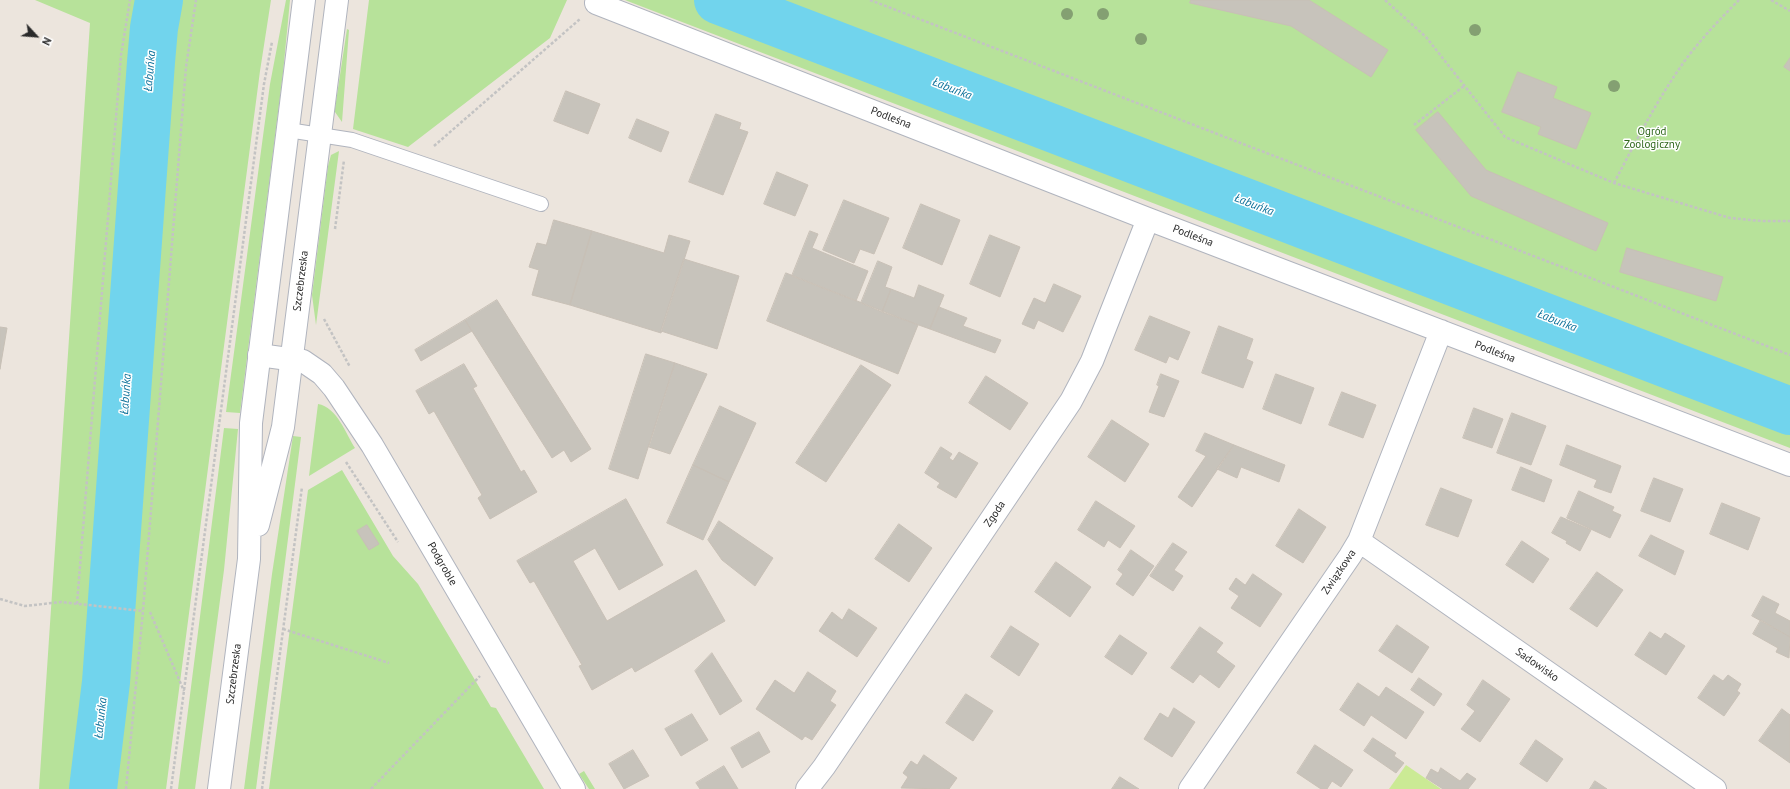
<!DOCTYPE html>
<html>
<head>
<meta charset="utf-8">
<style>
  body { margin:0 }
  #map { position:relative; width:1790px; height:789px; overflow:hidden; background:#ece5dd; font-family:"PT Sans",sans-serif }
  canvas { display:block }
  .north { position:absolute; left:16px; top:16px; width:40px; height:40px; -webkit-text-stroke:3px #fff; paint-order:stroke; rotate:116deg; font-size:11px; font-weight:700; line-height:16px; text-align:center; color:#2a2a2a }
  .north::after { content:''; display:block; margin:auto; width:14px; height:18px; background:#2a2a2a; clip-path:polygon(50% 0,100% 100%,50% 72%,0 100%) }
</style>
</head>
<body>
<div id="map">
<canvas width="1790" height="789"></canvas>
<div class="north">N</div>
</div>
<script>
const c = document.querySelector('canvas').getContext('2d');
c.lineJoin = 'round';
function paint(path, color) { c.fillStyle = color; c.fill(path, 'evenodd'); }
function strokePath(path, color, width, dash) { c.strokeStyle = color; c.lineWidth = width; c.lineCap = dash ? 'butt' : 'round'; c.setLineDash(dash || []); c.stroke(path); }
function label(font, color, halo, rows, align = 'center') {
  c.font = font + ' "PT Sans",sans-serif'; c.lineWidth = 3; c.setLineDash([]); c.textBaseline = 'middle'; c.strokeStyle = halo; c.fillStyle = color; for (const [text, x, y, turn = 0] of rows) {
    c.save(); c.translate(x, y); c.rotate((+turn || 0) * Math.PI / 180); c.textAlign = isNaN(turn) ? turn : align; if (halo) c.strokeText(text, 0, 0); c.fillText(text, 0, 0); c.restore();
  }
}
const green = new Path2D(`
  M35 0H271L260 71 166 789H39L90 23Z
  M286 0H290L283 73 240 413 226 412 270 84Z
  M369 0H567L550 38 408 147 353 129Z
  M625 0H1790V448L630 2Z
  M347 29 349 30 342 122 335 112V108Z
  M339 151 316 325 312 295 328 166 331 155Z
  M318 404C337 407 346 434 355 448L309 476Z
  M224 428 238 429 224 570 195 789H178Z
  M293 436 301 437 256 789H244L272 574Z
  M342 470 393 556 418 584 491 707 496 708 544 789H269L308 490Z
  M584 771 595 789H589L579 774Z`);
const pitch = new Path2D(`
  M1406 765 1441 789H1389Z`);
const river = new Path2D(`
  M718 0 1790 411
  M93 789 106 682 151 62 154 28 159 0`);
const building = new Path2D(`
  M1191 0H1309L1388 50 1371 77 1291 26 1190 3Z
  M1790 58V71L1784 67Z
  M1518 72 1557 87 1553 98 1591 113 1576 149 1538 134 1541 127 1502 112Z
  M566 91 600 104 588 134 554 121Z
  M1438 112 1486 170 1608 223 1596 251 1471 196 1416 130Z
  M716 114 741 123 739 129 748 132 723 195 689 182Z
  M637 119 669 132 661 152 629 138Z
  M777 172 808 185 795 216 764 204Z
  M844 200 889 218 874 254 860 249 854 263 823 250Z
  M921 204 960 220 942 265 903 248Z
  M554 220 592 231 570 305 532 295 539 270 529 267 537 243 546 245Z
  M592 231 664 253 669 235 690 241 661 333 570 305Z
  M810 231 818 234 812 248 868 271 856 301 792 276Z
  M990 235 1020 247 1000 297 970 284Z
  M1627 248 1723 277 1716 301 1620 272Z
  M684 259 739 276 717 349 661 331Z
  M878 261 892 267 885 287 891 289 882 312 861 303Z
  M786 273 918 325 898 374 767 321Z
  M1054 284 1081 296 1063 332 1038 320 1034 329 1022 324 1034 298 1045 303Z
  M919 285 944 295 930 329 882 312 891 289 914 298Z
  M497 300 591 449 571 462 564 450 552 458 465 320Z
  M939 307 967 318 963 326 1001 340 995 353 930 329Z
  M1150 316 1190 332 1178 360 1169 356 1166 363 1135 350Z
  M465 320 472 331 421 361 415 350Z
  M1219 326 1253 339 1246 359 1253 362 1243 388 1202 373Z
  M0 327 7 328 0 369Z
  M646 354 675 363 638 479 609 469Z
  M675 363 707 374 670 454 649 447Z
  M464 364 477 386 473 388 521 472 524 470 537 492 490 519 478 498 482 495 434 411 429 414 416 391Z
  M861 365 891 385 826 482 796 463Z
  M1161 374 1179 381 1164 417 1149 412 1159 386 1157 385Z
  M1276 374 1314 388 1301 424 1263 409Z
  M986 376 1028 403 1010 430 969 403Z
  M1342 392 1376 405 1363 438 1329 425Z
  M720 406 756 423 729 482 693 465Z
  M1474 408 1503 419 1492 448 1463 438Z
  M1512 413 1546 426 1531 465 1497 453Z
  M1112 420 1149 444 1125 482 1088 457Z
  M1205 433 1234 445 1192 507 1178 497 1206 456 1196 451Z
  M1234 445 1285 465 1279 482 1241 467 1237 478 1217 469Z
  M1567 445 1621 466 1611 493 1594 487 1597 480 1560 465Z
  M941 447 952 454 949 458 953 461 959 452 978 463 956 498 937 487 940 483 925 473Z
  M693 465 729 482 703 540 667 523Z
  M1521 467 1552 480 1544 502 1512 490Z
  M1654 478 1683 489 1670 522 1641 511Z
  M1441 488 1472 500 1458 537 1426 525Z
  M1579 491 1614 507 1612 511 1621 515 1610 538 1567 518Z
  M626 499 663 565 619 590 595 548 573 561 607 621 696 570 725 621 635 672 632 667 592 690 579 666 582 665 534 581 530 583 517 561Z
  M1096 501 1135 526 1120 548 1108 540 1104 547 1078 530Z
  M1722 503 1760 518 1748 550 1710 534Z
  M1299 509 1326 527 1303 563 1276 546Z
  M1561 517 1591 530 1580 551 1566 543 1567 541 1552 533Z
  M719 521 773 558 755 586 722 560 708 540Z
  M899 524 932 548 909 582 875 559Z
  M367 525 379 544 369 550 357 531Z
  M1651 535 1684 551 1675 575 1639 556Z
  M1522 541 1549 559 1533 583 1506 565Z
  M1173 543 1187 552 1174 570 1183 576 1173 591 1150 576Z
  M1131 550 1154 566 1133 596 1116 584 1123 574 1118 570Z
  M1056 562 1091 587 1070 617 1035 592Z
  M1597 572 1623 590 1597 627 1570 609Z
  M1253 574 1282 594 1260 627 1231 608 1239 596 1229 589 1236 578 1245 585Z
  M1763 596 1779 604 1775 613 1790 621V637L1752 616Z
  M849 609 877 628 857 657 819 631 832 612 842 620Z
  M1761 620 1790 637 1789 658 1776 652 1778 648 1753 634Z
  M1397 625 1429 647 1412 673 1379 651Z
  M1011 626 1039 644 1019 676 991 657Z
  M1200 627 1223 643 1216 652 1235 666 1219 688 1200 674 1193 683 1171 668Z
  M1650 632 1661 639 1665 633 1685 646 1666 675 1635 655Z
  M1120 635 1147 653 1132 675 1105 657Z
  M712 653 742 701 720 715 695 671Z
  M808 672 836 691 830 701 836 705 812 740 805 736 802 740 756 709 775 680 794 693Z
  M1714 675 1723 681 1728 675 1741 684 1737 691 1740 693 1724 716 1698 698Z
  M1419 678 1442 694 1434 706 1411 690Z
  M1483 680 1510 699 1480 742 1461 729 1475 711 1467 705Z
  M1358 683 1379 697 1386 687 1424 712 1406 739 1371 715 1364 726 1340 710Z
  M966 694 993 711 973 741 946 723Z
  M1174 708 1195 722 1172 757 1144 739 1160 713 1168 718Z
  M1782 709 1790 715V763L1759 741Z
  M692 714 708 740 681 756 665 729Z
  M759 732 770 752 742 768 731 748Z
  M1373 738 1396 753 1394 756 1404 763 1396 773 1364 751Z
  M1536 740 1563 759 1547 782 1520 764Z
  M1315 745 1353 770 1341 787 1332 781 1327 789H1321L1297 773Z
  M633 750 649 776 624 789 609 764Z
  M924 755 957 778 949 789 901 788 908 777 903 773 911 761 917 765Z
  M724 766 738 789H700L696 783Z
  M1441 768 1460 781 1467 773 1476 779 1468 789H1443L1426 778 1431 769 1438 773Z
  M1120 777 1139 789H1112Z
  M1595 781 1607 789H1590Z`);
const path = new Path2D(`
  M870 0 1790 355
  M1385 0 1426 37 1505 137 1614 183 1730 218 1762 221H1790
  M1771 0 1790 11
  M1414 125 1464 86
  M434 146 580 19
  M1614 183C1636 141 1658 98 1686 59 1702 38 1720 19 1739 0
  M335 229 344 160
  M324 319 350 367
  M346 462 398 542
  M0 599 25 606 61 602 143 611
  M77 604 121 55 130 0
  M150 612 184 691
  M283 629 389 663
  M126 789 143 611 186 67 196 0
  M171 789 264 84 272 42
  M262 789 302 487
  M371 789 480 676`);
const lane = new Path2D(`
  M288 130 352 140 541 204`);
const street = new Path2D(`
  M596 3 1148 219 1790 465
  M259 355 303 361 322 374 334 388 372 445 574 789
  M1359 541 1715 789
  M807 789 824 767 1071 401 1092 361 1148 219
  M1190 789 1350 556 1359 541 1441 331`);
const secondary = new Path2D(`
  M258 525 283 427 337 0
  M219 789 249 559 251 423 304 0`);
const trees = [
  [1067,14],
  [1103,14],
  [1475,30],
  [1141,39],
  [1614,86]
];
const streetNames = [
  ["Podleśna",891,118,21],
  ["Podleśna",1193,236,21],
  ["Szczebrzeska",301,281,-83],
  ["Podleśna",1495,352,21],
  ["Zgoda",995,514,-56],
  ["Podgroble",442,564,60],
  ["Związkowa",1339,572,-56],
  ["Sadowisko",1537,665,35],
  ["Szczebrzeska",234,674,-83]
];
const parkNames = [
  ["Ogród",1652,132],
  ["Zoologiczny",1652,145]
];
const waterNames = [
  ["Łabuńka",150,71,-85],
  ["Łabuńka",952,89,21],
  ["Łabuńka",1254,205,21],
  ["Łabuńka",1557,321,21],
  ["Łabuńka",126,394,-86],
  ["Łabuńka",101,718,-84]
];
paint(green, '#b7e29a');
paint(pitch, '#cbea95');
strokePath(river, '#71d4ed', 48);
paint(building, '#c7c3bb');
strokePath(building, '#c8c0b6', 1);
strokePath(lane, '#b0b4be', 16);
strokePath(street, '#b0b4be', 24);
strokePath(secondary, '#b0b4be', 24);
strokePath(path, '#c3c3c3', 2.5, [3, 2]);
strokePath(lane, '#fff', 14);
strokePath(street, '#fff', 22);
strokePath(secondary, '#fff', 22);
c.fillStyle = '#84a072';
for (const [x, y] of trees) { c.beginPath(); c.arc(x, y, 6, 0, 2 * Math.PI); c.fill(); }
label('11px', '#2a2a2a', '#fff', streetNames);
label('11px', '#2f671b', '#fff', parkNames);
label('italic 12px', '#0f729a', '#fff', waterNames);
</script>
</body>
</html>
